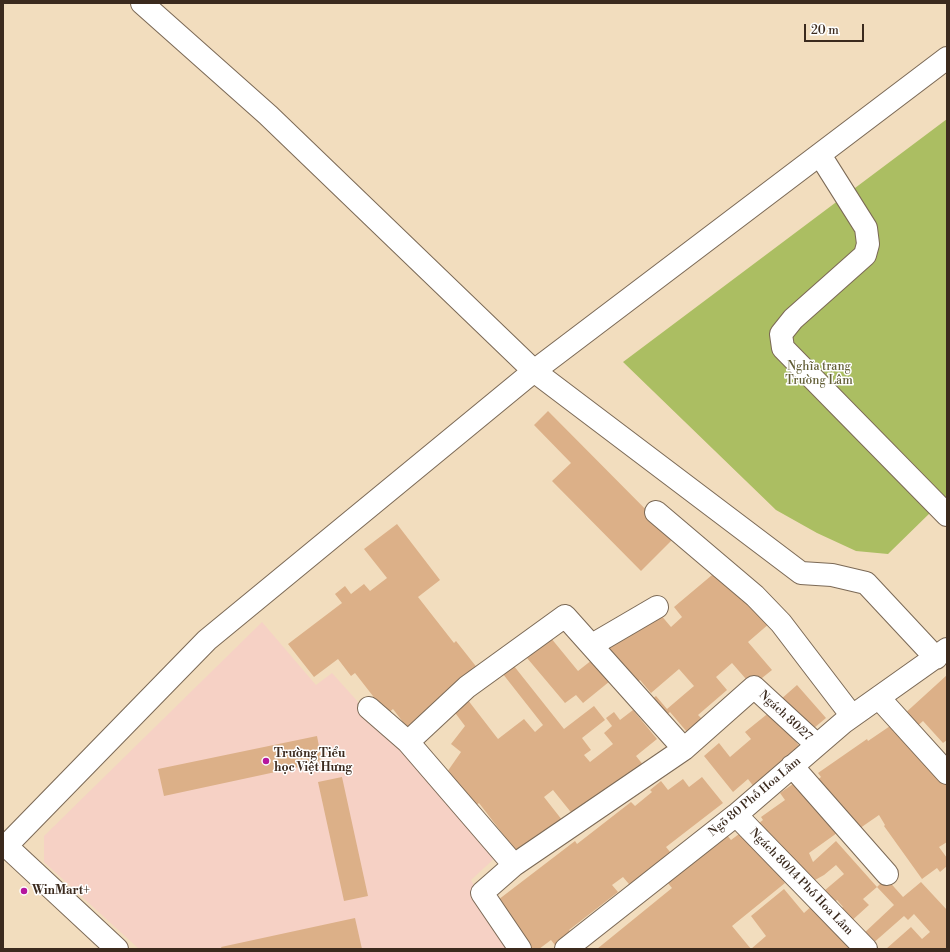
<!DOCTYPE html>
<html>
<head>
<meta charset="utf-8">
<style>
  body { margin:0 }
  #map { position:relative; width:950px; height:952px; overflow:hidden; background:#f2ddbe; font-family:"Libre Bodoni",serif }
  canvas { display:block }
  .frame { position:absolute; inset:0; border:4px solid #3b2a1e; pointer-events:none }
  .scale { position:absolute; left:804px; top:24px; width:60px; height:18px; box-sizing:border-box; border:2px solid #3b2a1e; border-top:0; padding-left:5px; font-size:12px; line-height:14px; white-space:nowrap; color:#3b2a1e; -webkit-text-stroke:3px #fff; paint-order:stroke }
</style>
</head>
<body>
<div id="map">
<canvas width="950" height="952"></canvas>
<div class="frame"></div>
<div class="scale">20 m</div>
</div>
<script>
const c = document.querySelector('canvas').getContext('2d');
c.lineJoin = 'round';
function paint(path, color) { c.fillStyle = color; c.fill(path, 'evenodd'); }
function strokePath(path, color, width, dash) { c.strokeStyle = color; c.lineWidth = width; c.lineCap = dash ? 'butt' : 'round'; c.setLineDash(dash || []); c.stroke(path); }
function label(font, color, halo, rows, align = 'center') {
  c.font = font + ' "Libre Bodoni",serif'; c.lineWidth = 3; c.setLineDash([]); c.textBaseline = 'middle'; c.strokeStyle = halo; c.fillStyle = color; for (const [text, x, y, turn = 0] of rows) {
    c.save(); c.translate(x, y); c.rotate((+turn || 0) * Math.PI / 180); c.textAlign = isNaN(turn) ? turn : align; if (halo) c.strokeText(text, 0, 0); c.fillText(text, 0, 0); c.restore();
  }
}
const built = new Path2D(`
  M262 622 316 685 332 673 497 856 471 880 509 949H139L44 862V836Z`);
const green = new Path2D(`
  M947 119V524L933 510 888 554 856 551 817 533 776 510 623 362Z`);
const building = new Path2D(`
  M548 411 674 538 641 571 552 481 571 463 534 425Z
  M397 524 440 580 418 597 454 643 456 641 482 674 409 730 393 709 387 714 355 673 351 676 338 659 314 677 288 644 342 603 335 594 345 586 351 594 364 584 370 591 387 578 364 549Z
  M718 570 770 623 748 642 772 670 752 686 732 663 716 677 727 690 698 715 702 719 687 732 670 712 661 720 647 703 656 696 667 709 694 686 679 669 651 693 640 680 632 687 602 652 660 614 671 627 682 617 674 607Z
  M546 632 578 671 597 656 615 677 583 703 576 695 565 703 522 652Z
  M510 661 564 729 594 706 605 720 582 738 591 750 584 755 590 762 613 744 604 733 612 726 606 718 614 712 620 720 633 710 657 739 636 756 644 766 574 816 553 790 544 797 566 825 522 859 479 803 473 808 445 775 461 752 451 744 465 726 450 706 464 695 498 739 524 719 535 732 543 725 499 669Z
  M947 675V740L943 743 923 721 914 729 902 716Z
  M797 685 826 718 808 733 780 700Z
  M771 711 801 748 754 787 748 779 733 792 704 756 719 743 730 757 751 739 745 732Z
  M896 722 918 745 947 786V842L939 847 947 858V866L940 872 937 868 922 879 884 826 885 825 879 815 853 833 815 782 821 777 818 773 867 739 868 741Z
  M317 736 322 762 164 796 158 769Z
  M342 777 368 896 344 901 318 782Z
  M702 777 723 803 666 847 675 858 634 890 623 877 612 885 618 892 569 930 574 936 558 949 551 940 539 949H530L494 903 575 841 577 844 631 802 635 806 652 792 650 790 661 781 668 790 683 779 689 787Z
  M800 779 837 833 809 853 813 862 836 841 877 887 863 899 869 905 848 924 837 912 843 907 837 900 828 908 818 896 844 874 836 865 824 875 806 885 755 826 763 820 761 817 785 800 780 793Z
  M721 828 731 840 743 831 785 883 732 926 751 949 766 936 751 916 784 889 804 913 815 903 853 949H597L672 888 662 876Z
  M886 878 903 897 921 882 947 910V949H886L911 927 922 939 930 932 914 914 908 920 904 916 871 945 862 935 894 905 877 887Z
  M355 918 362 949H222L221 947Z`);
const minor = new Path2D(`
  M142 3 268 115 534 371 801 573 832 575 866 583 936 658
  M820 155 866 228 868 244 865 255 793 319 781 334 783 348 947 515
  M656 512 755 596 781 623 852 716
  M592 645 657 607
  M879 698 947 773
  M369 708 408 742 514 865
  M408 742 467 687 565 616 684 749
  M792 766 887 874
  M736 815 866 949
  M3 843 117 949
  M6 846 207 640 534 371 947 58
  M520 949 482 893 514 865 684 749 754 687 817 745
  M566 949 736 815 844 722 947 649`);
const markers = [
  [266,761,4,"#b5179e"],
  [24,891,4,"#b5179e"]
];
const parkNames = [
  ["Nghĩa trang",819,367],
  ["Trường Lâm",819,381]
];
const streetNames = [
  ["Ngách 80/27",785,716,43],
  ["Ngõ 80 Phố Hoa Lâm",755,797,-40],
  ["Ngách 80/14 Phố Hoa Lâm",801,882,46]
];
const poiNames = [
  ["Trường Tiểu",274,754],
  ["học Việt Hưng",274,768],
  ["WinMart+",32,891]
];
paint(built, '#f6d1c5');
paint(green, '#abbe62');
paint(building, '#dcb088');
strokePath(minor, '#7b6956', 24);
strokePath(minor, '#fff', 22);
for (const [x, y, r, color] of markers) { const dot = new Path2D(); dot.arc(x, y, r, 0, 2 * Math.PI); c.fillStyle = color; c.fill(dot); strokePath(dot, '#fff', 1.5); }
label('12px', '#625e36', '#fff', parkNames);
label('12px', '#3b2a1e', '#fff', streetNames);
label('bold 12px', '#3b2a1e', '#fff', poiNames, 'left');
</script>
</body>
</html>
